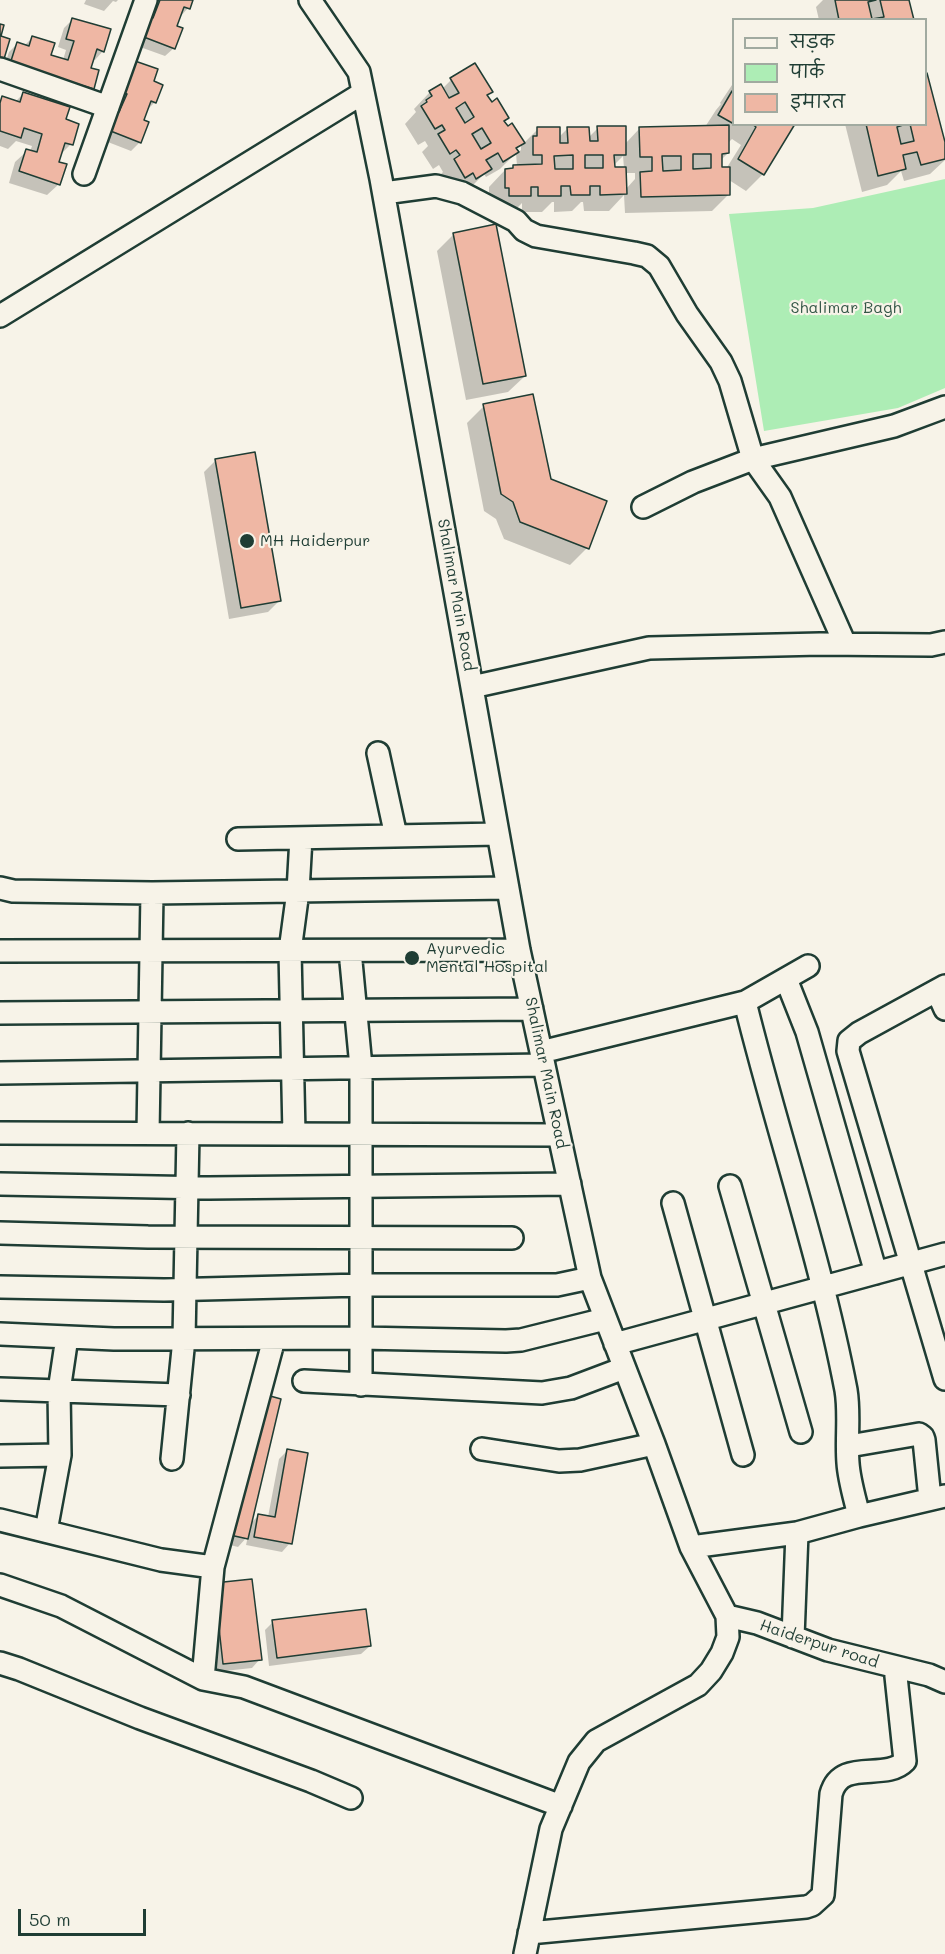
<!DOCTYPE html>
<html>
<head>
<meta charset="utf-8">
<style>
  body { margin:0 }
  #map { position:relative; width:945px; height:1954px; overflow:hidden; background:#f7f3e8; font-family:Mali,"Playpen Sans Deva",sans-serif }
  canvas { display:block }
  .legend { position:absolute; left:732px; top:18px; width:195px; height:108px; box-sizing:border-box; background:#f7f3e8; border:2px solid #a1aaa0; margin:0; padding:8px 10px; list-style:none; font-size:18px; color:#1f3d34 }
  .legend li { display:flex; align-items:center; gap:12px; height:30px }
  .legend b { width:30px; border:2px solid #a1aaa0 }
  .scale { position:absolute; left:18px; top:1909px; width:128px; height:27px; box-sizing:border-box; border:3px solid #1f3d34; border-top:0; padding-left:8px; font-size:18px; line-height:21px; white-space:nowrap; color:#1f3d34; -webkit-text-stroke:4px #f7f3e8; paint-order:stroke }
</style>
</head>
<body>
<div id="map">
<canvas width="945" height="1954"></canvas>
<ul class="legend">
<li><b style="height:8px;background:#f7f3e8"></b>सड़क</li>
<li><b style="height:16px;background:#adedb5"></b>पार्क</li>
<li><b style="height:16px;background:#efb7a4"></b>इमारत</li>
</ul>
<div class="scale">50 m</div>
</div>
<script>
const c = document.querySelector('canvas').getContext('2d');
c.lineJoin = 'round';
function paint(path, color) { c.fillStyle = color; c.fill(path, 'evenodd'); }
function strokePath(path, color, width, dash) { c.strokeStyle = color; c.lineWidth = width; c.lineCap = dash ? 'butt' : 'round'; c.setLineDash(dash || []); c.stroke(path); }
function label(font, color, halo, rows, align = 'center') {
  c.font = font + ' Mali,sans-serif'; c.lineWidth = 4.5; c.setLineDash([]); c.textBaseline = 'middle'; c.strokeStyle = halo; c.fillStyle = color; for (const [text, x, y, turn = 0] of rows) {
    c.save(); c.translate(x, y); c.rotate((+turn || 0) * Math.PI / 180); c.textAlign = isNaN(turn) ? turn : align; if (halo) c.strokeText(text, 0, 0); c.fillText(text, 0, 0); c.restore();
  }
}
const green = new Path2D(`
  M945 179V388L898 408 764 431 729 214 813 208Z`);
const shadow = new Path2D(`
  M86 0H118L116 2 113 1 104 11 84 4Z
  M145 0H192L188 8 180 17 175 26 174 48 165 56 129 43Z
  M823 0H908L913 20H819L816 7Z
  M73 19 103 51 95 60 93 59 90 69 97 71 92 89 84 97 2 73 9 52 17 44 24 46 32 38 49 56 63 60 66 50 58 47 64 28Z
  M118 75 152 82 155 102 146 111 140 142 131 151 95 137Z
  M926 75 945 148V160L930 174 904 181 901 171 887 185 862 192 845 124H926Z
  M451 80 491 91 486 96 503 121 523 144 538 129 558 138 568 128 588 138 598 128 625 144 640 128 705 127 716 110 721 104 720 103 734 82V124H793L763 174 746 191 729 180V194L712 211 625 213 624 195 609 211H584L583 202H581L572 211 554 212V202H552L542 212H522V203L513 212 489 204V187L505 170H510L514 166H517L516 153 500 169 486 177 484 174 473 185 459 194 438 177 443 172 439 165 433 169 422 152 428 146 425 141 418 145 405 124 416 112 414 109 430 92 442 89ZM732 139 741 145 726 169H721V160L728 153V143ZM521 144V150L517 153 515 150ZM623 156 624 168H613V166ZM625 173H635V179L626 189Z
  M24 93 64 120 71 144 59 156V184L47 195 9 183 15 162 27 151 30 152 32 146 16 141 8 149 0 146V101L3 98 15 102Z
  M454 234 525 376 508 392 466 400 437 251Z
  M484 406 549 481 605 502 587 548 570 565 504 539 496 519 484 511 467 423Z
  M254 454 280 600 268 612 229 619 204 472 215 461Z
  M264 1396 249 1525 259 1515 268 1517 279 1459 287 1451 290 1543 282 1552 246 1545 248 1536 238 1547 222 1543Z
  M206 1593 260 1659 252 1668 215 1672Z
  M273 1622 370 1646 361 1654 269 1666 265 1630Z`);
const building = new Path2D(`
  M160 0H193L190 9 184 7 177 26 183 28 175 49 136 34 144 14 153 18Z
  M835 0H876L868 2 872 19 884 17 880 0H909L914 20H839Z
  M72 18 111 29 104 52 97 49 91 68 99 70 94 89 10 64 17 42 29 46 32 36 55 43 51 55 68 60 74 41 66 39Z
  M0 24 4 25 1 36 10 39 4 59 0 58Z
  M135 61 158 69 154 81 163 85 156 103 151 101 144 120 149 122 141 143 103 128 110 109 119 112 127 94 117 90Z
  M475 63 493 92 487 95 492 102 497 98 509 118 504 121 508 126 512 123 525 143 516 148 519 152 503 162 498 153 486 160 492 169 476 179 473 173 465 178 454 159 460 155 456 150 450 154 438 134 445 130 442 125 435 129 421 106 427 102 426 100 432 96 429 91 441 84 449 98 459 93 450 78ZM465 102 474 117 465 123 456 108ZM482 128 491 143 481 149 472 134Z
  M926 73H927L945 142V159L921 165 917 152 903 155 906 169 878 176 866 124H906L897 127 901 144 914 141 910 124H926Z
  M732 91 734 92V124L718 115Z
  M23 92 70 107 66 119 79 124 73 145 65 143 59 162 67 164 60 185 19 171 26 149 37 152 42 134 24 128 21 138 0 131V103L2 96 20 102Z
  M752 124H795L764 175 738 159 756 127Z
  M729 125V153L722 154V167H730V195L641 197 640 172 652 171V157H640L639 127ZM693 154H711V168L693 169ZM662 156H681V170L663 171Z
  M597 126H626V155H614L615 167H626L627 194 600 195V186H590V195H571L570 186H561V196H538V187H531V196H509V188H505V169L513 168V165L542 164V155H533V136H537V127H560V143H568L567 127H589L590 141H598ZM573 155V169H555L554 156ZM585 155H603V168H585Z
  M496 224 526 376 483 384 453 233Z
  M533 394 551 479 607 501 589 549 520 522 513 502 501 494 483 404Z
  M255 452 281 601 241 608 215 459Z
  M263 1394 281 1399 248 1539 230 1535Z
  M287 1449 308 1453 292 1544 254 1537 258 1514 275 1517Z
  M252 1579 262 1660 223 1664 214 1583Z
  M366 1609 371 1646 277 1658 272 1620Z`);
const minor = new Path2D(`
  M310 0 359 72 381 179 519 950 590 1278 654 1444 691 1547 727 1616 728 1637 722 1653 711 1671 698 1685 596 1741 579 1762 551 1829 525 1954
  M0 69 108 107
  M84 174 146 0
  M384 193 436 186 462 193 516 221 524 230 536 236 634 253 647 256 659 266 687 314 721 362 730 381 753 459 780 497 845 644
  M0 316 363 93
  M643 507 693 482 753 459 894 426 945 407
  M472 687 649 648 820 644 931 645 945 642
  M378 753 396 836
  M238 839 498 834
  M0 888 13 891 152 893 508 888
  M0 951 519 950
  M350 951 361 1067V1385
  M786 979 807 1032 876 1273
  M945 986 859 1033 849 1041 848 1051 945 1379
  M937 991 945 1009
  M745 1002C777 1132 821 1259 846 1390 850 1414 846 1438 848 1463 849 1480 855 1499 859 1516
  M0 1013 532 1009
  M541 1052 745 1002 808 966
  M0 1073 544 1065
  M0 1133 559 1135
  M148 1133 152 893
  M294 1134 290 951 298 891 301 838
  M0 1184 209 1188 570 1184
  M730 1186 801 1432
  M673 1203 743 1455
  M0 1233 148 1237 512 1238
  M0 1287 164 1290 361 1285H557L590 1278
  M0 1334 114 1339 361 1338 506 1341 521 1340 605 1319
  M615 1344 945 1254
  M304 1381 542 1393 571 1388 624 1368
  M0 1389 179 1395
  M849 1446 919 1434 923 1437 924 1440 930 1499
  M482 1449 559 1461 580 1460 654 1444
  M0 1456 60 1455
  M172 1459 184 1339 188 1133
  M0 1520 161 1560 213 1567
  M46 1531 60 1455 59 1391 67 1337
  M691 1547 797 1533 859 1516 945 1496
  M0 1585 61 1606 203 1679 244 1687 561 1806
  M727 1616 757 1623 828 1650 929 1675 945 1682
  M793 1637 797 1533
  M0 1663 19 1669 140 1718 311 1781 351 1798
  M203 1679 213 1567 274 1339
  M529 1933 806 1907 812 1905 823 1895 831 1794C841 1757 885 1782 905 1761L895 1667`);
const markers = [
  [247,541,8,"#1f3d34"],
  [412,958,8,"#1f3d34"]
];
const parkNames = [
  ["Shalimar Bagh",846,308]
];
const poiNames = [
  ["MH Haiderpur",260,541],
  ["Ayurvedic",426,949],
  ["Mental Hospital",426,967]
];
const streetNames = [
  ["Shalimar Main Road",456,595,80],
  ["Shalimar Main Road",546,1073,78],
  ["Haiderpur road",819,1644,18]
];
paint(green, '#adedb5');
paint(shadow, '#0003');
paint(building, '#efb7a4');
strokePath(building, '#1f3d34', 1.5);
strokePath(minor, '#1f3d34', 26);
strokePath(minor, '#f7f3e8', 21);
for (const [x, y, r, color] of markers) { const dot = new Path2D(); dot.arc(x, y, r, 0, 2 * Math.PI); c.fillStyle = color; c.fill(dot); strokePath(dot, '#f7f3e8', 2); }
label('16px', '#345747', '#f7f3e8', parkNames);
label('16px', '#1f3d34', '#f7f3e8', poiNames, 'left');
label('16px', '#1f3d34', '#f7f3e8', streetNames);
</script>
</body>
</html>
